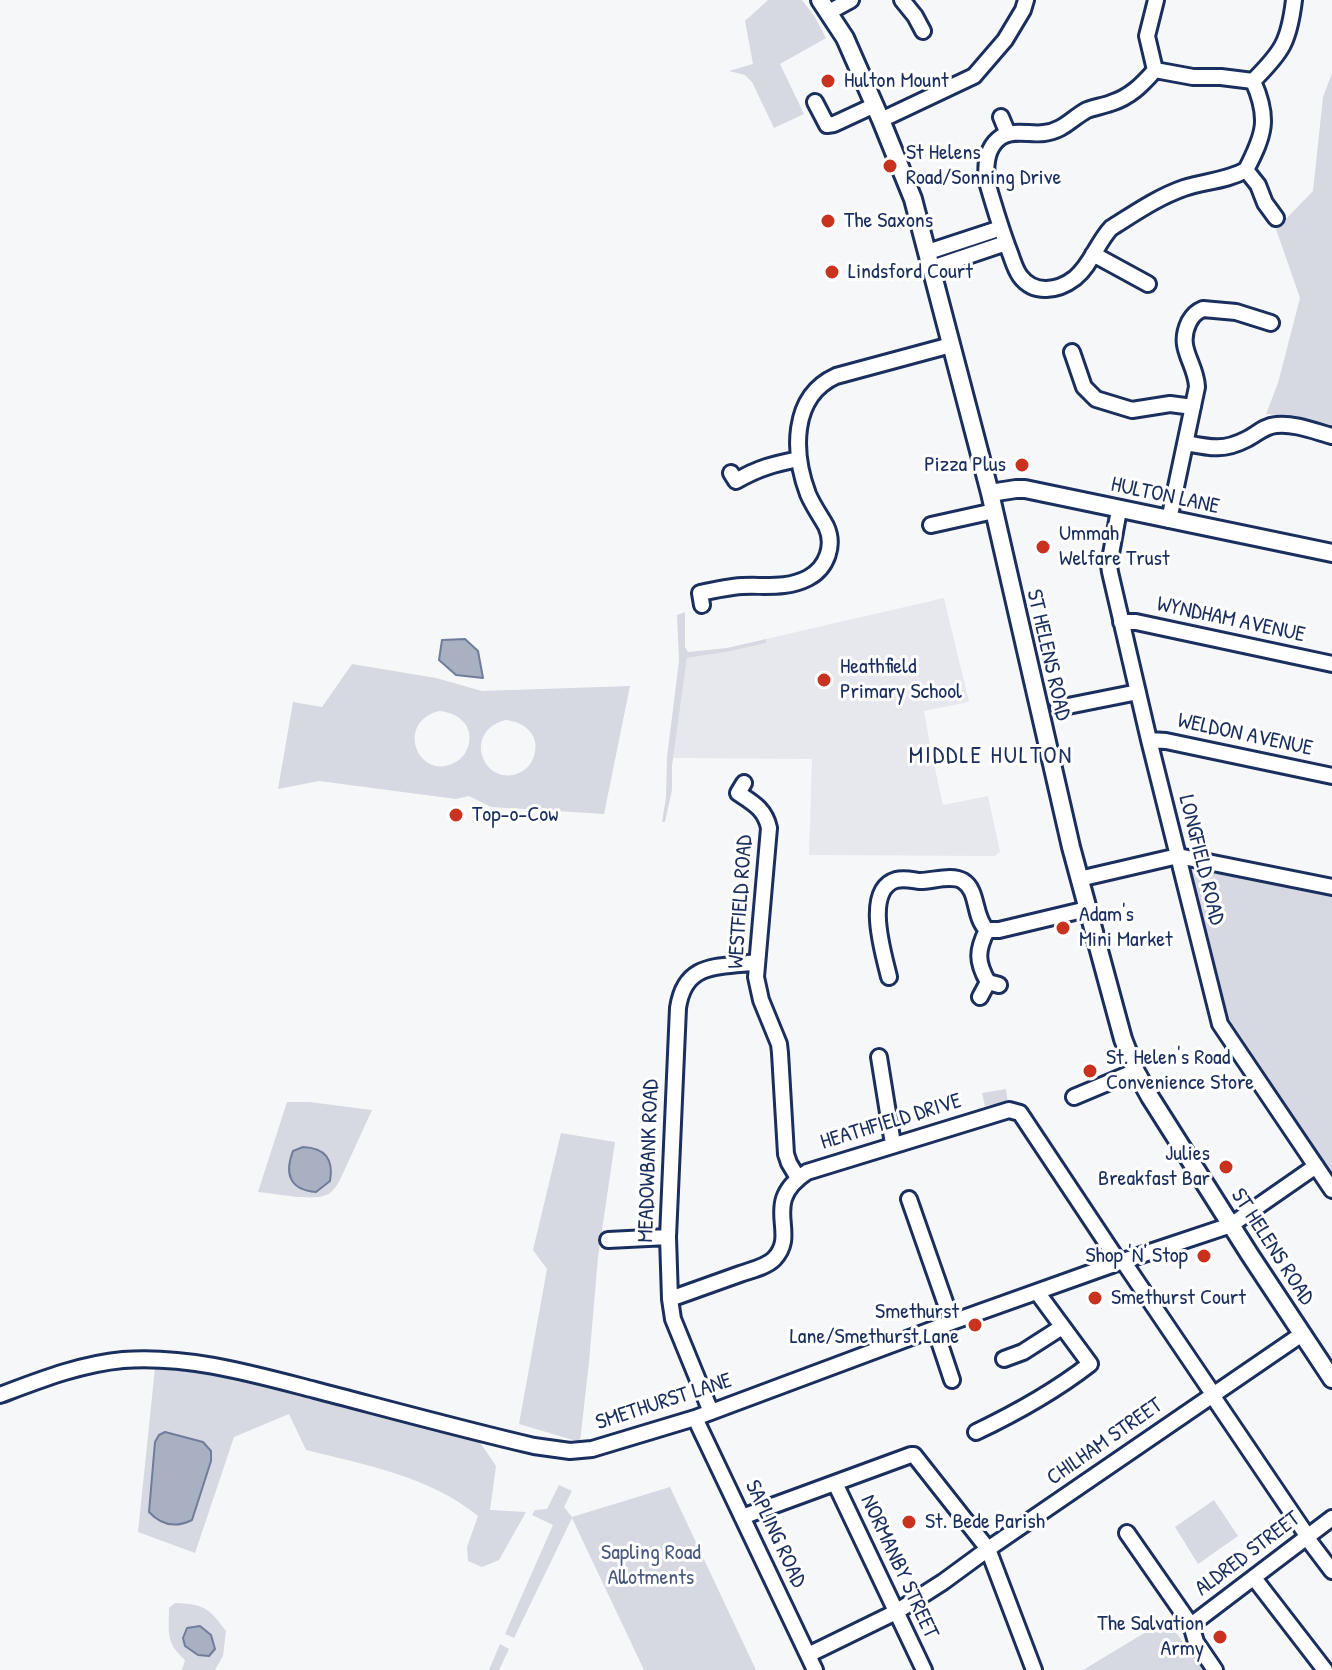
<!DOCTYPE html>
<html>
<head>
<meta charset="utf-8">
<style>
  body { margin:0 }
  canvas { display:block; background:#f6f7f9 }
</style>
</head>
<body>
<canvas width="1332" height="1670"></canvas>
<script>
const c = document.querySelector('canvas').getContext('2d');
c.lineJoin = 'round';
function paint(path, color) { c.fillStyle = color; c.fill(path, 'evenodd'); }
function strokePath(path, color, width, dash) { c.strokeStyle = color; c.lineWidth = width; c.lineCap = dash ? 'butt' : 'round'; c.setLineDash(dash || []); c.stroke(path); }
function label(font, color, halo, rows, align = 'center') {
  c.font = font + ' "Patrick Hand",sans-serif'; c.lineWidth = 6; c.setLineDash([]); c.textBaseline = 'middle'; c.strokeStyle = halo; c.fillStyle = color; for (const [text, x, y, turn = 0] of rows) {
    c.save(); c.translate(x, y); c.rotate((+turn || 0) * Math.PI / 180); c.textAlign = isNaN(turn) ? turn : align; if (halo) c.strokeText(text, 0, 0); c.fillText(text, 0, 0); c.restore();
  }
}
const built = new Path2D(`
  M944 598 969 702 924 711 931 750 943 805 988 796 1000 852 995 856 809 855 812 759 673 758 687 658 726 652 765 643 766 639Z`);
const green = new Path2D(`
  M768 0H802L815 17 826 38 780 64 804 114 774 128 752 82 745 75 729 71 753 64 745 21Z
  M1332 73V429L1301 417 1266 414 1278 383 1300 298 1276 229 1313 191 1323 97Z
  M685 612V647L688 652 727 648 766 639V643L726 652 687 658 672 766V790L665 822H662L666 797 667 757 679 661 677 615Z
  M352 664 436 678 482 691 630 686 604 814 491 807 469 796 456 799 319 781 278 789 293 702 322 707ZM439 711C456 712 473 724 469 743 467 752 462 759 454 763 419 781 394 723 439 711ZM505 720C522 721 539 733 535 752 533 761 529 768 521 772 486 790 460 733 505 720Z
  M1191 867 1332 894V1175L1228 1022Z
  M1006 1089 1008 1103 985 1106 982 1093Z
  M287 1102H309L372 1110 339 1182C337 1185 333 1191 330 1193 317 1203 274 1193 258 1192Z
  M561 1133 615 1142 598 1257 589 1362 580 1442 519 1424 547 1269 533 1250Z
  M155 1368 203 1371 245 1380 479 1441 496 1466 490 1510 526 1512 499 1560 482 1567 468 1561 467 1547 478 1516C429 1476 366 1465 306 1450L289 1414 234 1437 195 1553 138 1532Z
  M559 1485 572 1491 564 1507 572 1517 670 1487 756 1670H644L572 1518 514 1638 505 1634 553 1525 532 1515 535 1510 547 1509Z
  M1214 1500 1238 1536 1198 1564 1175 1527Z
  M175 1603C204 1604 209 1608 226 1631L223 1656 215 1670H182L185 1660C165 1642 169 1632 169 1608Z
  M1166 1620 1205 1670H1083Z
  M500 1644 509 1649 499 1670H489Z`);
const water = new Path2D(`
  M465 639 478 651 483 678 456 675 439 660 442 640Z
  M303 1147C325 1148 334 1159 330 1181L316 1192C290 1190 284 1174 293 1151Z
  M165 1432 203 1442 211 1451V1461L192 1520C176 1528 161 1525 149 1512L155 1442 159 1435Z
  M200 1626 211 1635 215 1649 209 1656 198 1655 185 1646 183 1638 187 1628Z`);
const minor = new Path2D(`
  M902 0 915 16 923 31
  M829 12 851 0
  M1155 70 1147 36 1156 0
  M1253 81C1282 52 1289 42 1294 0
  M815 102 827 125 834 124 875 105
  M1001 117 1008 134
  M881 120 974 76 1005 40 1023 10 1026 0
  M1246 170C1226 181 1205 181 1184 188 1158 197 1135 213 1111 228 1097 243 1091 265 1075 278 1058 291 1034 295 1020 276 1015 269 1013 261 1010 253 1001 230 994 206 987 182 985 165 986 147 1001 137 1013 129 1031 135 1044 133 1063 131 1072 118 1087 110 1095 107 1103 106 1111 103 1130 97 1142 85 1155 70L1193 77H1221L1253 81C1270 119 1264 135 1246 170L1258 185 1265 203 1276 218
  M928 252 1001 228
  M1093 254 1148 284
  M932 268 1006 243
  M1072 352 1084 387 1096 399 1132 410 1170 404 1193 407
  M1186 443C1211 448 1224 451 1247 439 1257 434 1264 426 1276 425 1294 423 1314 431 1332 436
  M731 473 736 481C758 468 774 464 799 459
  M1119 510 1109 565 1110 572 1149 740 1220 1024 1332 1190
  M1169 520 1197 387C1196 362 1176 349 1189 322 1193 315 1196 312 1203 309L1236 312 1271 323
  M931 525 994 511
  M702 605 700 593C714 590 728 587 742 586 765 585 787 589 808 578 827 568 835 545 826 526 820 515 813 506 808 494 793 454 790 397 836 376L951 345
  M1121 622H1136L1332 664
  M1058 708 1138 692
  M1149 740 1166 741 1332 776
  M744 783 738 793C753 803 765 809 769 828L756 977 761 1000 779 1044 780 1053 786 1154 789 1163 798 1178
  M1079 879 1178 856 1332 887
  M987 930H999L1087 909
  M889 977C884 955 863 890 896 880 904 878 912 880 920 881 933 881 952 874 963 881 979 891 973 917 987 930 977 950 976 961 988 982L999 985
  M980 997 988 982
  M879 1057 893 1144
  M1074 1097 1136 1071
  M909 1199 952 1322
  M608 1240 668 1237
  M1123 1261 1213 1394
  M670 1299C693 1291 717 1282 740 1274 751 1270 766 1267 774 1259 800 1232 759 1204 807 1172L1009 1110 1020 1113 1119 1262
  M935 1329 952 1380
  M1004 1359 1023 1352 1062 1327
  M0 1395C40 1380 80 1364 123 1360 188 1355 253 1374 315 1390 388 1409 461 1429 534 1446L570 1451 592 1449 695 1418 952 1322 1123 1261 1231 1225 1316 1166
  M1212 1395 1308 1537
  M711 1412 673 1319 670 1299 668 1237 678 1008C685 961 718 968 757 962
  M695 1418 815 1670
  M976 1432C1018 1412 1054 1392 1090 1364L1037 1292
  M835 1483 924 1670
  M742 1517 911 1455H914L988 1549 1034 1670
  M1127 1533 1191 1625 1196 1642 1215 1670
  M1307 1538 1332 1571
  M1254 1578 1325 1670
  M1191 1625 1332 1518
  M808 1655 896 1612 943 1582 988 1549 1302 1334`);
const major = new Path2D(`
  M820 0 845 38 881 120 913 199 990 493 1071 847 1123 1039 1135 1070 1150 1097 1250 1255 1332 1379
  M990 493 1016 489H1025L1332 553`);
const markers = [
  [828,81,8,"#c8321e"],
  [890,166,8,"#c8321e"],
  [828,221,8,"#c8321e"],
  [832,272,8,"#c8321e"],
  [1022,465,8,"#c8321e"],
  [1043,547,8,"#c8321e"],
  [824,680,8,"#c8321e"],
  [456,815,8,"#c8321e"],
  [1063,928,8,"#c8321e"],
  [1090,1071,8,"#c8321e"],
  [1226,1167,8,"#c8321e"],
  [1204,1256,8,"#c8321e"],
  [1095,1298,8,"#c8321e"],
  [975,1325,8,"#c8321e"],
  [909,1522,8,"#c8321e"],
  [1220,1637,8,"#c8321e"]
];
const poiNames = [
  ["Hulton Mount",844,81],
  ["St Helens",906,153],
  ["Road/Sonning Drive",906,178],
  ["The Saxons",844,221],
  ["Lindsford Court",848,272],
  ["Pizza Plus",1006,465,"right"],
  ["Ummah",1059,534],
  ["Welfare Trust",1059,559],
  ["Heathfield",840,667],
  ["Primary School",840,692],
  ["Top-o-Cow",472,815],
  ["Adam's",1079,915],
  ["Mini Market",1079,940],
  ["St. Helen's Road",1106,1058],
  ["Convenience Store",1106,1083],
  ["Julies",1210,1154,"right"],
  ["Breakfast Bar",1210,1179,"right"],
  ["Shop 'N' Stop",1188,1256,"right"],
  ["Smethurst Court",1111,1298],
  ["Smethurst",959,1312,"right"],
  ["Lane/Smethurst Lane",959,1337,"right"],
  ["St. Bede Parish",925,1522],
  ["The Salvation",1204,1624,"right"],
  ["Army",1204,1649,"right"]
];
const streetNames = [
  ["HULTON LANE",1165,496,12],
  ["WYNDHAM AVENUE",1231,620,12],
  ["ST HELENS ROAD",1048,655,77],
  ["WELDON AVENUE",1245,735,12],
  ["LONGFIELD ROAD",1201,860,76],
  ["WESTFIELD ROAD",741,902,-86],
  ["HEATHFIELD DRIVE",891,1122,-17],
  ["MEADOWBANK ROAD",649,1161,-88],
  ["ST HELENS ROAD",1272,1247,57],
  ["SMETHURST LANE",664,1402,-18],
  ["CHILHAM STREET",1105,1442,-35],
  ["SAPLING ROAD",775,1534,65],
  ["ALDRED STREET",1248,1554,-37],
  ["NORMANBY STREET",899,1567,65]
];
const parkNames = [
  ["Sapling Road",651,1553],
  ["Allotments",651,1578]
];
const neighbourhoodNames = [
  ["MIDDLE HULTON",991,757]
];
paint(built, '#e6e8ee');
paint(green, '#d6d9e2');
paint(water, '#a9b0c1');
strokePath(water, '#707c99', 2);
strokePath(minor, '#1b2f5e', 20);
strokePath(major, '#1b2f5e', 22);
strokePath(minor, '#fff', 14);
strokePath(major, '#fff', 16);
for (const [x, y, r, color] of markers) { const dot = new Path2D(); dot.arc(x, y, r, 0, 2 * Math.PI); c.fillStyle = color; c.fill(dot); strokePath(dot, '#fff', 3); }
label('22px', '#1b2f5e', '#fff', poiNames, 'left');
label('22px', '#1b2f5e', '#fff', streetNames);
label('22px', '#4a5a7f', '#fff', parkNames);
c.letterSpacing = '2px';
label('24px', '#1b2f5e', '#fff', neighbourhoodNames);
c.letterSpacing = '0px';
</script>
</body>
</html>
